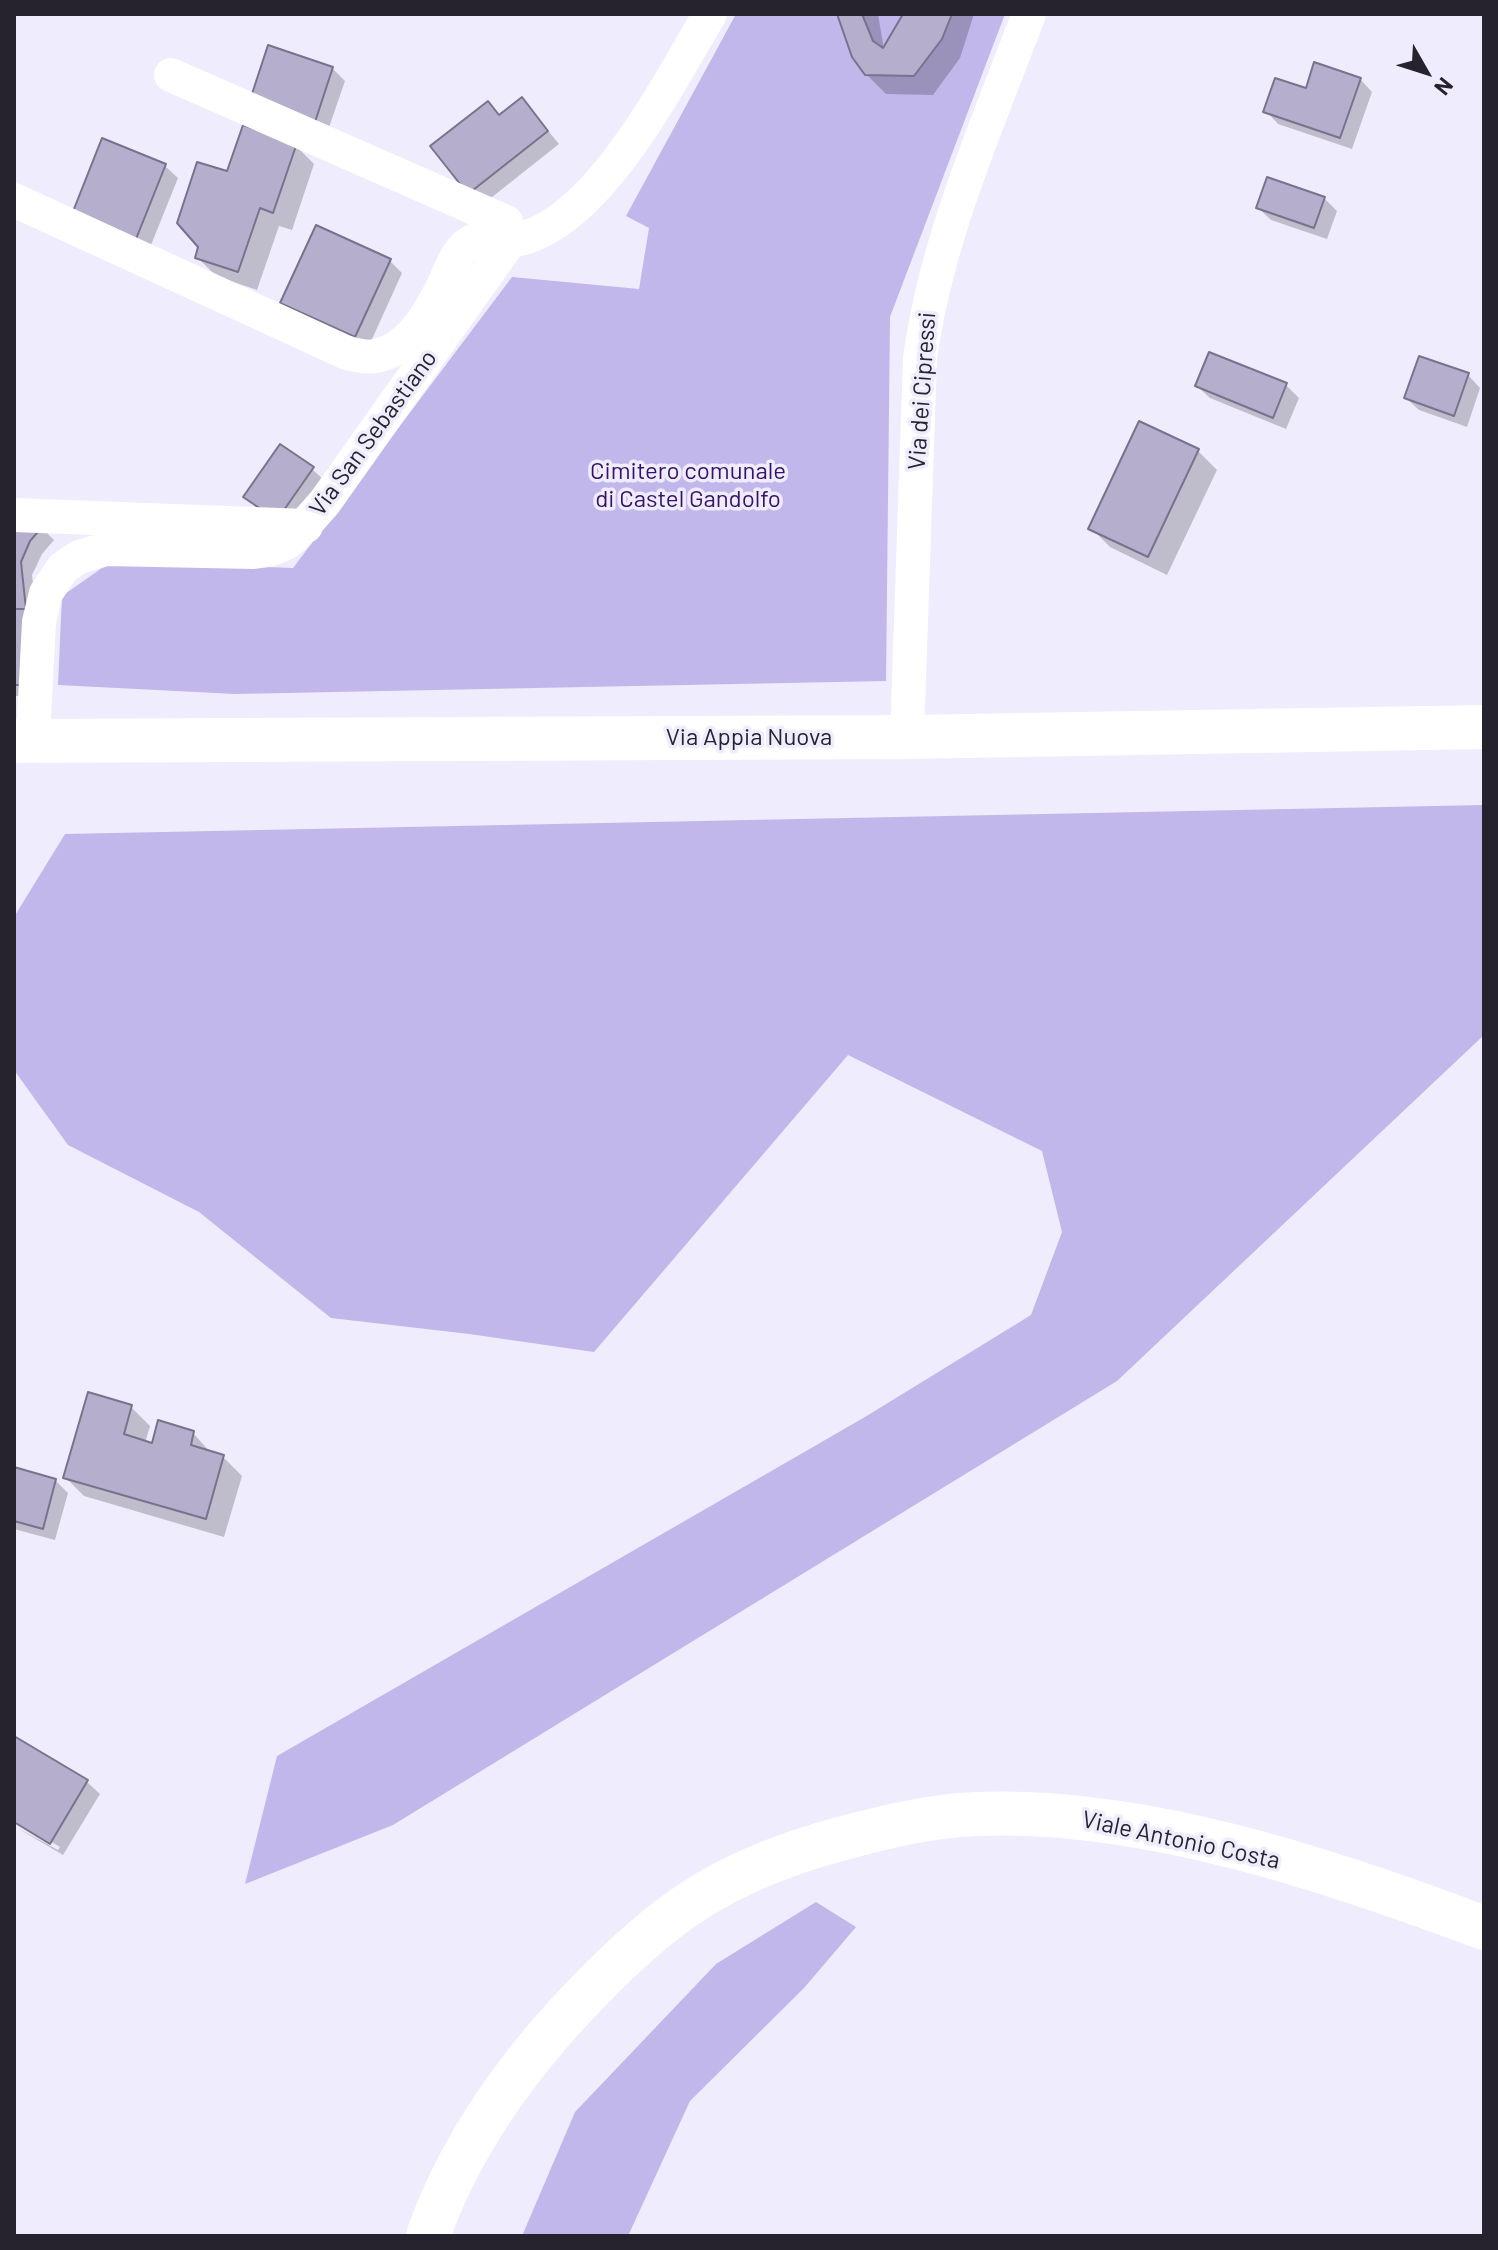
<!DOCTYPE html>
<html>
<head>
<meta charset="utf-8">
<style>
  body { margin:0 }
  #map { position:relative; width:1498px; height:2250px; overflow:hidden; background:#efecfe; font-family:Barlow,sans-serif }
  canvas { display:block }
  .frame { position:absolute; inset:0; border:16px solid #26232f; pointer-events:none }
  .north { position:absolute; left:1386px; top:32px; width:80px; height:80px; -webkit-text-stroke:6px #efecfe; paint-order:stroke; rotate:129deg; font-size:22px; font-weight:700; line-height:32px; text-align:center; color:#26232f }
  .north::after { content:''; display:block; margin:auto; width:28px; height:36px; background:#26232f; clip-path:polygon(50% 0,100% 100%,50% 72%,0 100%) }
</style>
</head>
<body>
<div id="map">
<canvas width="1498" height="2250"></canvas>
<div class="frame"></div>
<div class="north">N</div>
</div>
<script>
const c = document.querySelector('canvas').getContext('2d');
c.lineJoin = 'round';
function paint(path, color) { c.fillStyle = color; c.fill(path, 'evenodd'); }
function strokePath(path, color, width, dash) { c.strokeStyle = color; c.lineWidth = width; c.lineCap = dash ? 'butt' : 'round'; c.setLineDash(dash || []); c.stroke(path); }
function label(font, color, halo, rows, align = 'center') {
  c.font = font + ' Barlow,sans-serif'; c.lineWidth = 7; c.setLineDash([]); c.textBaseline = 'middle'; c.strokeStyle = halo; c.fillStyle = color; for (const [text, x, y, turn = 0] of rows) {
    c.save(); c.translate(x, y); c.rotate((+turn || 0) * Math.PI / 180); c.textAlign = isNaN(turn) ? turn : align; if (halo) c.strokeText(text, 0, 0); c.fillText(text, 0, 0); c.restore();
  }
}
const green = new Path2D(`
  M736 14H1005L890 317 886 681 235 694 58 685 62 596 112 561 293 568 512 277 639 289 649 228 626 216Z
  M1484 805V1035L1117 1381 393 1825 245 1884 277 1756 865 1417 1031 1315 1062 1232 1042 1151 848 1055 594 1352 469 1334 331 1318 199 1212 68 1145 14 1070V917L65 834Z
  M816 1902 856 1927 804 1988 690 2101 628 2236H522L575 2112 716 1964Z`);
const shadow = new Path2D(`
  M840 14H878L884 50 905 14H974L960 58 933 95 886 94 866 74Z
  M332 68 345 81 326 136 251 102Z
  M1360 79 1372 92 1352 149 1278 124 1266 111 1307 91Z
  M522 99 559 144 482 205 469 193 500 116Z
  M295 145 314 164 292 230 279 226 257 290 216 276 197 257 228 174Z
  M165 166 178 178 149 250 87 226Z
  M1324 198 1337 211 1327 239 1271 220 1258 208Z
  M390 261 402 273 368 348 295 315 283 303Z
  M1210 354 1286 385 1299 398 1286 429 1210 398 1197 386Z
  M1468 375 1480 388 1467 427 1419 410 1406 398Z
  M1198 451 1217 470 1167 575 1110 547 1091 528Z
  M312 469 325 481 290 531 258 509 246 497Z
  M42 528 54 540 42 554 32 575 38 623 36 696H14V530Z
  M131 1407 150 1426 145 1443 153 1445 193 1433 212 1454 223 1457 242 1476 224 1537 84 1496 65 1477Z
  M14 1469 55 1480 68 1493 55 1540 14 1529Z
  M14 1739 87 1782 100 1794 63 1855 14 1826 58 1850 60 1847 14 1820Z`);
const building = new Path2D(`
  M837 14H862L873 41 883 48 903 14H952L942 39 914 76 865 75 852 57Z
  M268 45 333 67 314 125 249 103Z
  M1314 62 1361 78 1340 138 1263 112 1275 78 1306 88Z
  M522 97 548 131 468 194 430 146 488 101 499 115Z
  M243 125 297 143 273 213 260 208 238 272 195 258 198 247 177 223 197 162 227 171Z
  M102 138 166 164 136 239 72 214Z
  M1267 177 1325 197 1314 228 1256 208Z
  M316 225 391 259 355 337 280 303Z
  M1209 352 1287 383 1273 418 1195 386Z
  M1419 356 1469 373 1454 416 1404 398Z
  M1139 421 1199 449 1148 557 1088 529Z
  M280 444 314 467 277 520 243 497Z
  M43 526 30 541 21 562 26 609H14V528Z
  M14 609H26L24 685H14Z
  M88 1392 132 1405 124 1434 152 1443 158 1420 194 1431 191 1445 224 1455 206 1519 63 1478Z
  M14 1467 56 1479 43 1529 14 1521Z
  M14 1736 88 1780 50 1844 14 1822Z`);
const minor = new Path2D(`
  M14 200 345 352C354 355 365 358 375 356 409 351 432 310 445 282 452 267 457 249 473 241 484 236 498 240 510 241L506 222 171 75
  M14 515 306 526
  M907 737 920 359C936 239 987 126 1029 14
  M33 739 39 622 46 593 63 568 79 557 106 549 254 552 269 550 286 543 296 535 325 502 510 241C595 231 669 82 710 14`);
const secondary = new Path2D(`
  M428 2236C460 2144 522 2059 590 1990 622 1957 656 1925 695 1900 740 1871 788 1853 840 1839 884 1827 930 1816 976 1814 1142 1807 1330 1870 1484 1928`);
const primary = new Path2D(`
  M14 741 907 737 1484 727`);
const streetNames = [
  ["Via dei Cipressi",922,391,-86],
  ["Via San Sebastiano",373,433,-54],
  ["Via Appia Nuova",749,737],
  ["Viale Antonio Costa",1181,1840,12]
];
const parkNames = [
  ["Cimitero comunale",688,471],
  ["di Castel Gandolfo",688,499]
];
paint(green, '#c2b7ea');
paint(shadow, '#0003');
paint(building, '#b5afcd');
strokePath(building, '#78728d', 2);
strokePath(minor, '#fff', 34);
strokePath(secondary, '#fff', 44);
strokePath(primary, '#fff', 44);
label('24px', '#26232f', '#efecfe', streetNames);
label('24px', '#36126a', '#efecfe', parkNames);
</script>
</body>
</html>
